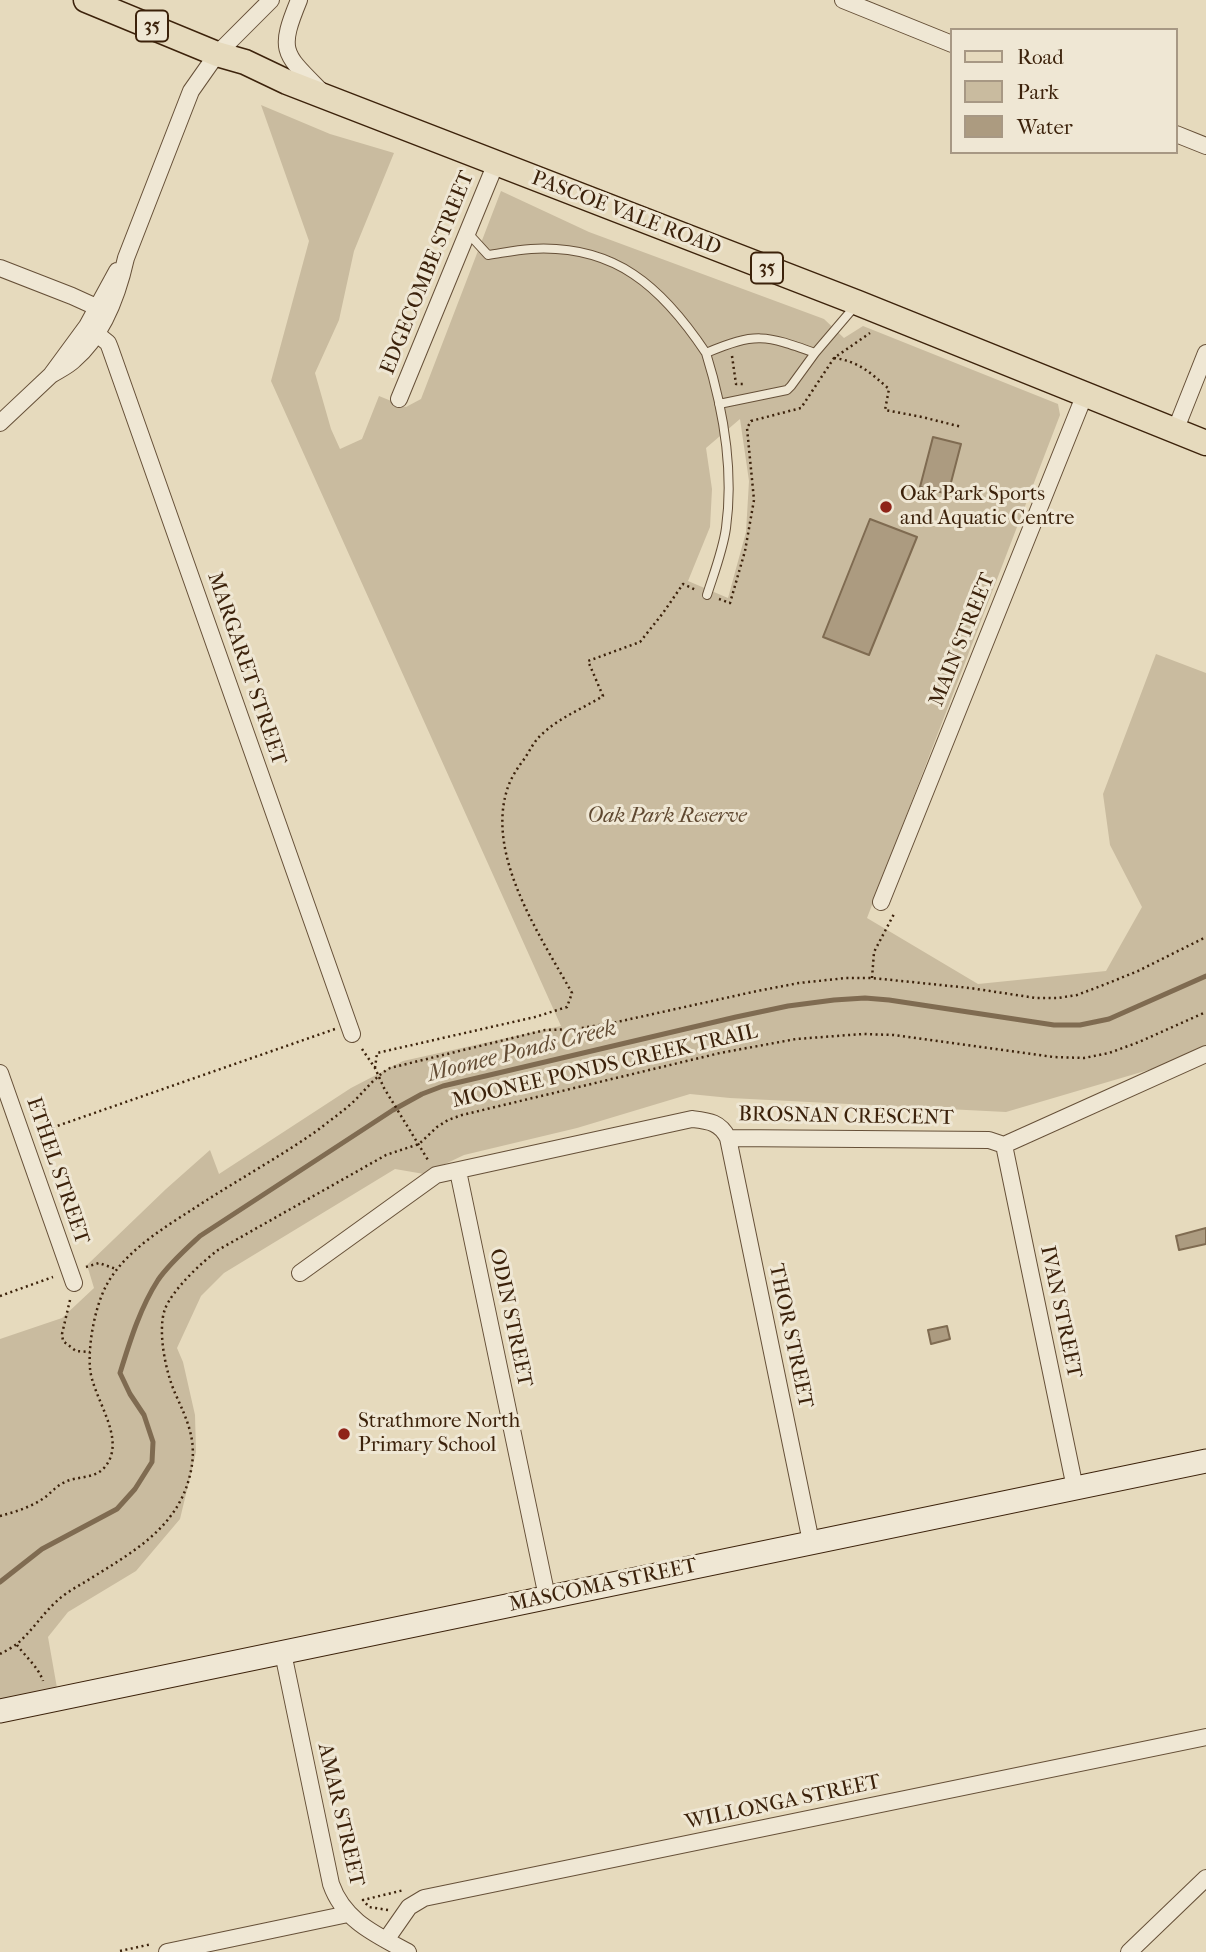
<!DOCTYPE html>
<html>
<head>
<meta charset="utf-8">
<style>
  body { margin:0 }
  #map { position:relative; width:1206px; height:1952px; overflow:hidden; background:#e6dabd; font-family:"IM FELL French Canon",serif }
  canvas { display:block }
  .legend { position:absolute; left:950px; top:28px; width:228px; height:126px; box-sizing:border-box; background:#efe7d4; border:2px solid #a79884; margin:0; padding:9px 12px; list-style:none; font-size:21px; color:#3c220b }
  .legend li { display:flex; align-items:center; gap:14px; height:35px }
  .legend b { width:35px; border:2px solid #a79884 }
</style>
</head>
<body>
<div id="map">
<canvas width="1206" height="1952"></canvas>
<ul class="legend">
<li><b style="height:9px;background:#e6dabd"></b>Road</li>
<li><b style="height:19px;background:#c9bb9f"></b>Park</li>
<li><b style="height:19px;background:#ac9b80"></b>Water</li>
</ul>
</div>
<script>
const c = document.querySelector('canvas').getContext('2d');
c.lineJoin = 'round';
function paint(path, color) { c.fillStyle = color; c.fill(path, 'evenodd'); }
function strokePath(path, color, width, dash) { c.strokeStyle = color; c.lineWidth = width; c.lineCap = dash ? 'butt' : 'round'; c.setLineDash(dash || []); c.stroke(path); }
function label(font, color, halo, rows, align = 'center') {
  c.font = font + ' "IM FELL French Canon",serif'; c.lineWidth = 6; c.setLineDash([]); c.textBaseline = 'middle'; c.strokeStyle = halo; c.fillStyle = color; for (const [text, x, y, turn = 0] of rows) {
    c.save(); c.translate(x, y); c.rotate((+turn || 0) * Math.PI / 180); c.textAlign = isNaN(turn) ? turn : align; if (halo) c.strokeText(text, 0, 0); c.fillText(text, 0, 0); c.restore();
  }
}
const green = new Path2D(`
  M261 105 330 134 394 153 354 251 339 320 315 373 331 429 340 449 362 439 379 396 406 407 421 399 501 191 589 232 824 319 844 338 863 326 1058 404 1060 415 867 918 978 984 1106 971 1142 907 1110 845 1103 794 1156 654 1206 673V1053L1006 1112 730 1098 690 1094 577 1128 464 1155 424 1174 395 1169 224 1273 201 1296 177 1348 183 1362 195 1415 196 1452 180 1519 136 1571 68 1612 48 1637 57 1688 0 1699V1339L62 1318 94 1288 87 1265 166 1189 210 1150 219 1174 351 1088 403 1061 561 1026 271 381 309 241ZM740 419 749 481 746 532 728 598 688 581 710 527 712 489 706 448Z`);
const water = new Path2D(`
  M933 437 961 444 948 494 920 487Z
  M870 519 917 537 869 655 823 637Z
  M1206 1228V1244L1179 1250 1176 1236Z
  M947 1326 950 1339 931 1344 928 1330Z`);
const stream = new Path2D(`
  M0 1582 42 1549 117 1509 135 1489 152 1462 153 1442 144 1415 130 1394 120 1373C130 1341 140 1308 158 1280 169 1264 186 1249 200 1236L393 1110 422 1094 443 1086 736 1017 788 1006 834 1000 865 998 889 1000 1054 1025H1080L1109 1019 1206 976`);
const path = new Path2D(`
  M732 356 736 384H745
  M834 358C858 361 871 373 889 389L885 410 922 417 962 427
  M719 599 730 603 745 551 754 500 747 428 751 421 801 408 834 358 870 333
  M872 978 874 952 894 914
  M362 1049 375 1068 384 1088 428 1160
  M375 1068 377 1053 535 1017 567 1007 572 993C541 937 486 857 507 790 510 779 518 767 525 758 530 750 534 742 540 736 558 718 582 709 603 696L588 661 640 642 663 613 683 584 696 590
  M37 1133 335 1029
  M86 1267 99 1263 116 1269
  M0 1296 53 1277
  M70 1300 62 1334 63 1341 76 1351 90 1352
  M0 1516C15 1512 31 1507 44 1498 51 1493 56 1486 65 1482 77 1476 94 1479 104 1468 129 1440 92 1398 90 1368 88 1344 95 1307 106 1286 124 1252 162 1229 193 1209 234 1182 278 1158 318 1130 329 1121 341 1113 352 1103 365 1091 374 1077 390 1068L545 1030 576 1029 617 1022 757 991 799 983 846 978H872L970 988 1036 998H1058L1077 995 1106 984 1138 971 1206 937
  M17 1645C25 1656 39 1668 43 1681
  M0 1654C6 1651 13 1647 18 1643 33 1630 43 1613 58 1600 66 1593 76 1587 85 1582 129 1554 177 1530 190 1475 198 1442 188 1422 175 1393 166 1373 157 1331 165 1309 173 1289 201 1263 218 1250L386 1155 419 1144 437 1127 448 1120 462 1115 720 1053 796 1039 863 1034 894 1035 1053 1057 1084 1058 1109 1053 1139 1042 1206 1012
  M388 1910 369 1907 363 1900 404 1890
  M120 1951 152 1944`);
const lane = new Path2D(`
  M467 232 488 255C502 253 516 250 531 249 615 244 662 287 706 353
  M719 404 787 390 791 386 815 353 856 305
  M707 595C714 573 723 550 726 528 734 470 723 408 706 353 756 332 765 335 815 353`);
const street = new Path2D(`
  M299 0C278 51 283 53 321 91
  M843 0 952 44
  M1176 134 1206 146
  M0 268 72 296 105 311
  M87 326 108 343 110 348 352 1034
  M51 375C59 370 68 366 74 360 103 335 118 294 126 258L191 91 217 54 271 0
  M399 399 496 163
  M0 423 51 375 87 326 117 271
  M1175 431 1206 353
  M881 902 1085 394
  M0 1073 74 1283
  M728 1138 811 1542
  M1004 1145 1075 1488
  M458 1171 547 1597
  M300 1273 436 1175 692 1119C709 1121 720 1122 728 1138L989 1140 1004 1145 1206 1054
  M283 1653 331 1884C344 1921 375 1934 408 1952
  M386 1940 409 1907 424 1898 1206 1737
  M167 1952 348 1914
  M1129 1952 1206 1878`);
const secondary = new Path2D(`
  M0 1711 1206 1461`);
const primary = new Path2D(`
  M86 0 217 54 245 62 287 82 858 303 1206 443`);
const markers = [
  [886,507,7,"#8f2418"],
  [344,1434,7,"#8f2418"]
];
const shields = [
  [152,26,32],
  [767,268,32]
];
const shieldNames = [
  ["35",152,26],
  ["35",767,268]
];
const streetNames = [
  ["PASCOE VALE ROAD",626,214,21],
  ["EDGECOMBE STREET",428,273,-68],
  ["MAIN STREET",963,640,-68],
  ["MARGARET STREET",246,669,71],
  ["MOONEE PONDS CREEK TRAIL",605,1067,-13],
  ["BROSNAN CRESCENT",846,1117,1],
  ["ETHEL STREET",57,1171,71],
  ["IVAN STREET",1060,1312,78],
  ["ODIN STREET",510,1318,78],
  ["THOR STREET",790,1336,78],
  ["MASCOMA STREET",603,1586,-12],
  ["WILLONGA STREET",783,1803,-12],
  ["AMAR STREET",340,1815,77]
];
const poiNames = [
  ["Oak Park Sports",900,495],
  ["and Aquatic Centre",900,519],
  ["Strathmore North",358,1422],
  ["Primary School",358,1446]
];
const parkNames = [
  ["Oak Park Reserve",667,817]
];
const waterNames = [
  ["Moonee Ponds Creek",522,1052,-14]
];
paint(green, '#c9bb9f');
paint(water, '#ac9b80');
strokePath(water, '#7f6b51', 2);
strokePath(stream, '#7f6b51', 5);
strokePath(lane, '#665038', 10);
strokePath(street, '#665038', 18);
strokePath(secondary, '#3c220b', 25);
strokePath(primary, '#3c220b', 27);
strokePath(path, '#3c220b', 2.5, [2, 3.5]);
strokePath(lane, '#efe7d4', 8);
strokePath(street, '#efe7d4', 16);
strokePath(secondary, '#efe7d4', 23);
strokePath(primary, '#e6dabd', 24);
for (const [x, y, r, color] of markers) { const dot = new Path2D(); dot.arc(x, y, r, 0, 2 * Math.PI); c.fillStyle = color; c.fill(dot); strokePath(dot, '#efe7d4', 2.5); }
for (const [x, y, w] of shields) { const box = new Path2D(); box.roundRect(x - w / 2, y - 15.5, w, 31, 5); c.fillStyle = '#efe7d4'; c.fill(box); strokePath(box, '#3c220b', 2); }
label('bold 19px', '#3c220b', null, shieldNames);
label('21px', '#3c220b', '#efe7d4', streetNames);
label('21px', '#3c220b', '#efe7d4', poiNames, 'left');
label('italic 21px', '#5f4830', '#efe7d4', parkNames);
label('italic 23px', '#634c34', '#efe7d4', waterNames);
</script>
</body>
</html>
